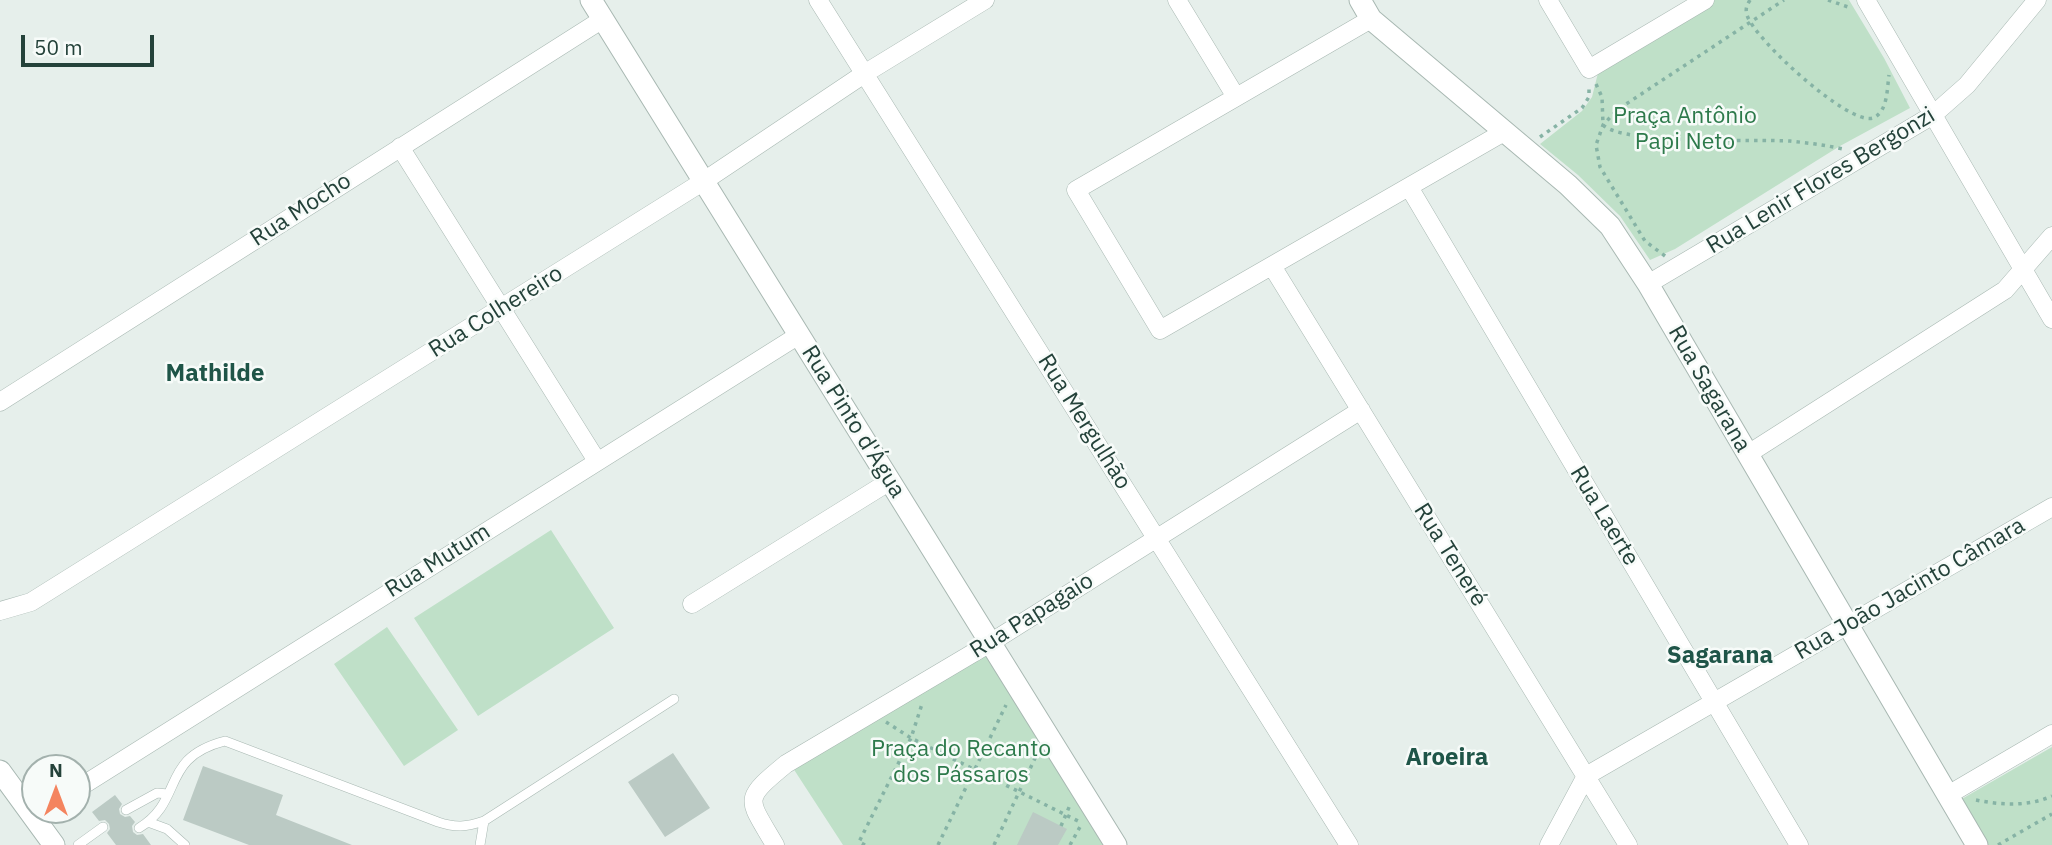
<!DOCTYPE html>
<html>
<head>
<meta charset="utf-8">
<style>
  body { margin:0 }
  #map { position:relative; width:2052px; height:845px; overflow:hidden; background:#e6efeb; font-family:"IBM Plex Sans",sans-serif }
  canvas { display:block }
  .north { position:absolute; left:21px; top:754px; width:70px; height:70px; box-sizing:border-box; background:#f7fbf9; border:2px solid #a3b1ad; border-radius:50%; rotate:0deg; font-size:19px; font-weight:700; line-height:28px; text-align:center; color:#24423a }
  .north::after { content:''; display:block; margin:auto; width:24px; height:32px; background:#f4845f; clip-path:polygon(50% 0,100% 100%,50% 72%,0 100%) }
  .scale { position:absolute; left:21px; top:35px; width:133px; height:32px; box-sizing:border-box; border:4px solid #24423a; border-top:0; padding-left:9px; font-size:21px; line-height:24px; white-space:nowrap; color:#24423a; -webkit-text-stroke:5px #f7fbf9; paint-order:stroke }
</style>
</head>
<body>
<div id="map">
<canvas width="2052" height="845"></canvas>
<div class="north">N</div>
<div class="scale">50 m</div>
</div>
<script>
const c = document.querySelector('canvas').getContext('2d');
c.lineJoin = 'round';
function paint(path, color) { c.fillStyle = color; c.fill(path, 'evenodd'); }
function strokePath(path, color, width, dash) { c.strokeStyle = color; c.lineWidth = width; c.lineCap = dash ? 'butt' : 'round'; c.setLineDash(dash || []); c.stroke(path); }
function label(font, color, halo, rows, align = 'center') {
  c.font = font + ' "IBM Plex Sans",sans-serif'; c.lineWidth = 5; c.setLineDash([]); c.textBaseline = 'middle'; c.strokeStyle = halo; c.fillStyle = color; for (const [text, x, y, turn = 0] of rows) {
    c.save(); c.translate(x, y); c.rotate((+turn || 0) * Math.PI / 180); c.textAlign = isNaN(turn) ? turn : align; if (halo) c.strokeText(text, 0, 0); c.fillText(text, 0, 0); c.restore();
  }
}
const green = new Path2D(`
  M1715 0H1849L1884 58 1910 108 1840 146 1675 249 1650 260 1620 216 1578 175 1540 144 1582 111 1592 97 1599 69Z
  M551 530 614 628 478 716 414 618Z
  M387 627 458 730 404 766 334 664Z
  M990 648 1108 845H843L791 765Z
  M2052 747V845H1986L1960 800Z`);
const building = new Path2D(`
  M673 753 710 808 665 837 628 782Z
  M203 766 283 795 276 815 352 845H249L183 820Z
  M115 795 122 804 119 809 120 814 125 817 130 816 135 822 132 826 133 832 137 835 143 834 151 845H116L107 833 110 829 109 824 105 820 99 821 92 812Z
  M1033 812 1067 829 1058 845H1017Z`);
const path = new Path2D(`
  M1750 0C1747 5 1745 9 1747 15 1754 39 1849 126 1873 118 1888 112 1887 88 1889 75
  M1828 0 1851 8
  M1596 84 1602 97 1603 125C1624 145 1755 139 1790 141 1808 143 1825 145 1843 149
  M1540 137 1582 108 1589 97V85
  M1665 256 1645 241 1600 167 1596 145 1603 125 1617 110 1784 0
  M886 722 911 738 1078 821
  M1976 800C2001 805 2028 807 2052 796
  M1061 826 1070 805
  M865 845 859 842 911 738 922 704
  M938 845 1006 705
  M994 845 1037 754
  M1070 845 1081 825
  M1998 845 2052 814`);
const service = new Path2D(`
  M126 810 157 793 168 794
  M148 822 167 829 185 845
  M139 828C185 800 159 758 225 741L438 822C456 828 466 827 484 821L674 699
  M78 845 103 827
  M480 845 484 821`);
const minor = new Path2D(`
  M818 0 1349 845
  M1177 0 1236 97
  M1548 0 1589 69 1705 0
  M1866 0 2052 319
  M1371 19 1076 190 1160 330 1504 132
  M400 147 597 461
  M1409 187 1799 845
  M1272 266 1628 845
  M1648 284 1933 115 1967 85 2037 0
  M0 402 603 19
  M1748 454 2005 290 2052 236
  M692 604 890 481
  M0 611 31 602 704 181 864 74 985 0
  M77 789 799 335
  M1948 795 2052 734
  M775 845C748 798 741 801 786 764L990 643 1361 410
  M1549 845 1586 776 2052 507`);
const tertiary = new Path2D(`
  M591 0 1116 845
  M1360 0 1371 19 1568 185 1610 226 1648 284 1977 845
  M0 771 54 845`);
const parkNames = [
  ["Praça Antônio",1685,116],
  ["Papi Neto",1685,142],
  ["Praça do Recanto",961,749],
  ["dos Pássaros",961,775]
];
const streetNames = [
  ["Rua Lenir Flores Bergonzi",1821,181,-31],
  ["Rua Mocho",301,210,-33],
  ["Rua Colhereiro",496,312,-32],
  ["Rua Sagarana",1709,389,60],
  ["Rua Pinto d'Água",853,422,58],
  ["Rua Mergulhão",1084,422,58],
  ["Rua Laerte",1604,516,59],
  ["Rua Teneré",1450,555,58],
  ["Rua Mutum",438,561,-32],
  ["Rua João Jacinto Câmara",1910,589,-30],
  ["Rua Papagaio",1032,616,-32]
];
const neighbourhoodNames = [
  ["Mathilde",215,374],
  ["Sagarana",1720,656],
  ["Aroeira",1447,758]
];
paint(green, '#bfe0c8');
paint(building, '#bbcac4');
strokePath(service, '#a8b8b2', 10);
strokePath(minor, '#a8b8b2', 19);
strokePath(tertiary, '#a8b8b2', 23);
strokePath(path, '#86b3a5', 3.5, [3.5, 5]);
strokePath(service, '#fff', 9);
strokePath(minor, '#fff', 18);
strokePath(tertiary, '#fff', 21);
label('23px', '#2d7a4b', '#f7fbf9', parkNames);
label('23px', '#24423a', '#f7fbf9', streetNames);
label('bold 24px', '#1f5548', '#f7fbf9', neighbourhoodNames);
</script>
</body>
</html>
